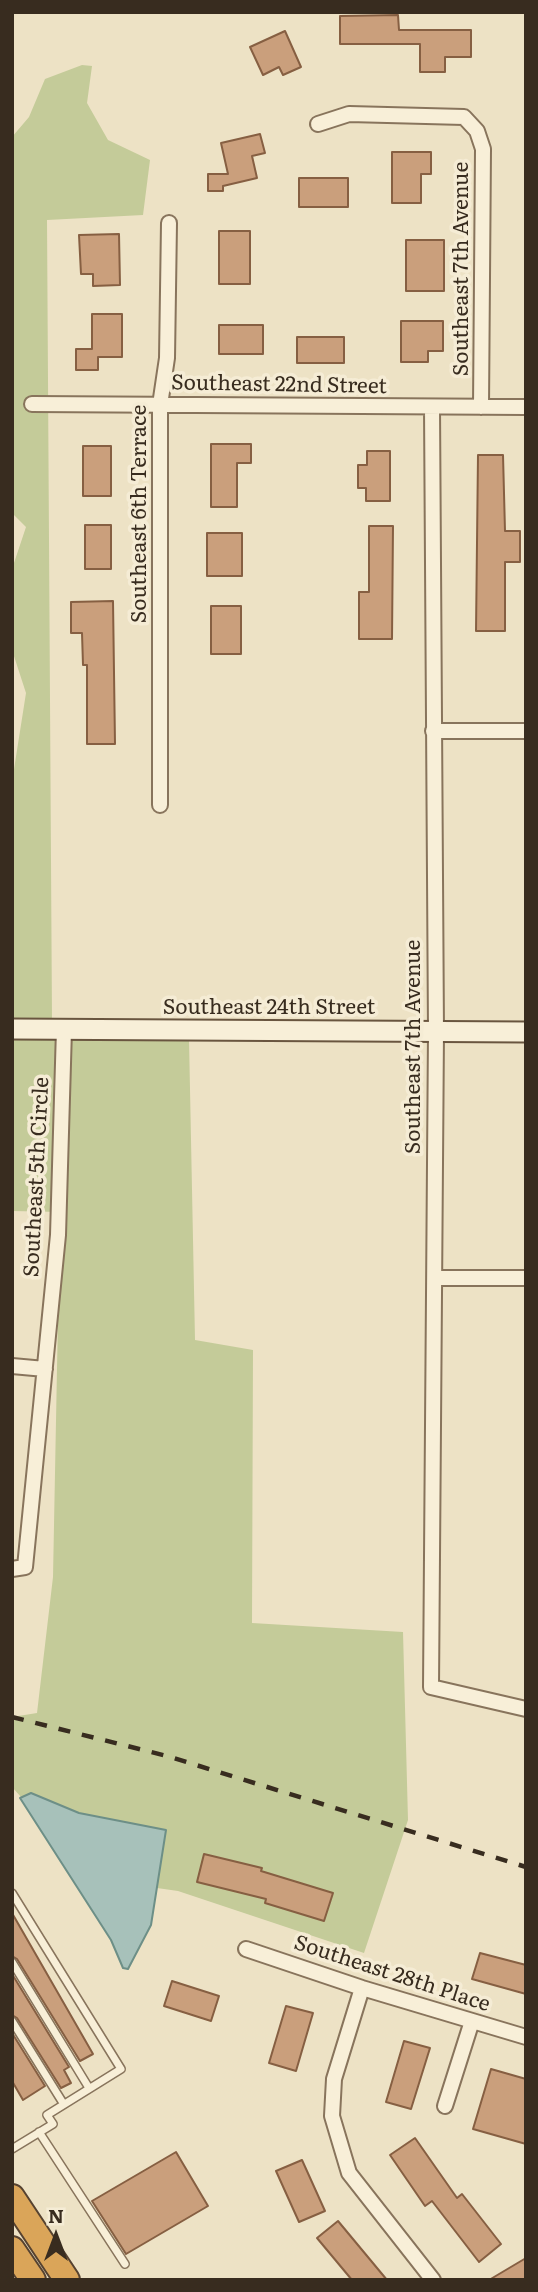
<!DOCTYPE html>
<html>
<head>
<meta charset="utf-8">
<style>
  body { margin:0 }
  #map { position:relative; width:538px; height:2292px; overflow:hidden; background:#ede2c5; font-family:Literata,serif }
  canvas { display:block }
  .frame { position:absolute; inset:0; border:14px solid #382c1f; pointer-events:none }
  .north { position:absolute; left:21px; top:2201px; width:70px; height:70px; -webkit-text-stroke:5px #f5ecd5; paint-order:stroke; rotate:0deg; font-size:19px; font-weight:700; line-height:28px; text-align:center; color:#382c1f }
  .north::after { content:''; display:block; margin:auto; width:24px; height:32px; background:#382c1f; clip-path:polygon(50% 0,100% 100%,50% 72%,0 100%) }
</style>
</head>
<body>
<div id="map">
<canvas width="538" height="2292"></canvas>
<div class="frame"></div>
<div class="north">N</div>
</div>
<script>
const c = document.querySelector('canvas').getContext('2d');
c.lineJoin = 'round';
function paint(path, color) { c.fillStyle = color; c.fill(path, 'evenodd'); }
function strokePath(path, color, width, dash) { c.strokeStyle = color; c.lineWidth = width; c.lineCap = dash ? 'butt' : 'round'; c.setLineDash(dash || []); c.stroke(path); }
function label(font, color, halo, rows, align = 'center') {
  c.font = font + ' Literata,serif'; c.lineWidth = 7; c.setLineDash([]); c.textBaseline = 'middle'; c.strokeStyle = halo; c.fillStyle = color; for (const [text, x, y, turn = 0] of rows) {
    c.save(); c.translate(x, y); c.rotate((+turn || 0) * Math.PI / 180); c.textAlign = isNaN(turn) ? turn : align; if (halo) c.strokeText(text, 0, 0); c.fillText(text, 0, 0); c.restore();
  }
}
const green = new Path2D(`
  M82 65 92 66 87 103 108 140 150 160 143 215 47 220 52 1020H12V782L26 693 12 650V569L26 527 12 513V137L29 117 45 79Z
  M12 1038 189 1039 195 1340 253 1350 252 1623 403 1632 408 1820 364 1953 178 1891 157 1888 165 1830 79 1813 31 1793 21 1797 12 1787V1717L37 1713 53 1577 60 1212 12 1211Z`);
const water = new Path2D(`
  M31 1793 79 1813 166 1830 151 1925 128 1969 123 1968 111 1940 20 1798Z`);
const building = new Path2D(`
  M398 15 399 30H471V57H445V72H420V44H340V16Z
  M285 31 301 67 283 75 279 67 263 75 250 47Z
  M260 134 265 153 252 156 257 178 223 186V191H208V174H228L221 143Z
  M392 152H431V174H421V203H392Z
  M299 178H348V207H299Z
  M219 231H250V284H219Z
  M119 234 120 285 93 286V274H81L79 235Z
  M406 240H444V291H406Z
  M92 314H122V357H98V370H76V349H92Z
  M401 321H443V351H428V362H401Z
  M219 325H263V354H219Z
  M297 337H344V363H297Z
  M211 444H251V463H237V507H211Z
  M83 446H111V496H83Z
  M367 451H390V501H366V488H358V465H367Z
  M478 455H503L505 531H520V562H505V631H476Z
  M85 525H111V569H85Z
  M369 526H393L392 639H359V592H369Z
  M207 533H242V576H207Z
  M113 601 115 744H87V665H83L82 633H71V602Z
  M211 606H241V654H211Z
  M204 1854 262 1868 261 1871 333 1893 324 1921 265 1903 266 1899 197 1882Z
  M12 1913 93 2054 80 2061 17 1959 12 1956Z
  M480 1953 526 1965V1994L472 1979Z
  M12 1974 69 2067 64 2070 71 2083 61 2088 17 2018 12 2015Z
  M172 1981 219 1996 211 2021 164 2006Z
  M286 2006 313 2013 296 2071 269 2063Z
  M12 2033 45 2086 23 2100 12 2081Z
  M404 2041 430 2048 411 2109 386 2102Z
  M491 2069 526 2079V2144L473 2129Z
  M415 2138 457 2198 462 2194 501 2244 479 2262 432 2201 425 2206 390 2155Z
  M176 2152 208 2206 126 2254 92 2201Z
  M302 2160 325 2211 299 2222 276 2171Z
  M338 2221 387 2280H352L317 2238Z
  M526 2258V2280H489Z`);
const lane = new Path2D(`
  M12 1893 121 2069 47 2115 53 2124 12 2149
  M12 1962 89 2088
  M12 2021 63 2103
  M39 2132 125 2264`);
const street = new Path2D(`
  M318 124 349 114 464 117 477 131 483 149 481 407
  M32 404 526 407
  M432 407 436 1032 431 1687 526 1709
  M433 731H526
  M160 805V405L167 358 169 223
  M435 1278H526
  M12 1366 45 1369
  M12 1569 25 1567 58 1235 64 1029
  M246 1949 362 1988 526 2037
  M362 1988 334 2079 332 2116 349 2173 433 2280
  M445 2106 472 2021`);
const secondary = new Path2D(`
  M12 1029 526 1032`);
const highway = new Path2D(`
  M12 2197 67 2280
  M12 2249 33 2280`);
const rail = new Path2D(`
  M12 1717 167 1756 526 1867`);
const streetNames = [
  ["Southeast 7th Avenue",462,269,-90],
  ["Southeast 22nd Street",279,385,1],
  ["Southeast 6th Terrace",140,514,-90],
  ["Southeast 24th Street",269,1008],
  ["Southeast 7th Avenue",414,1047,-90],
  ["Southeast 5th Circle",37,1177,-87],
  ["Southeast 28th Place",392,1974,18]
];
paint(green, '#c4cb99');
paint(water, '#a7c1ba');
strokePath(water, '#6d8f87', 2);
paint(building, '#ca9f7c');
strokePath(building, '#865f42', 2);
strokePath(lane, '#88745c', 10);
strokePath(street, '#88745c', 18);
strokePath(secondary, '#69553f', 23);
strokePath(highway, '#564230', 28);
strokePath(lane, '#f8efd8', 7);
strokePath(street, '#f8efd8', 14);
strokePath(secondary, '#f8efd8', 19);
strokePath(highway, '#daa559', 24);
strokePath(rail, '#382c1f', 4.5, [12, 12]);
label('21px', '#382c1f', '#f5ecd5', streetNames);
</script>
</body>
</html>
